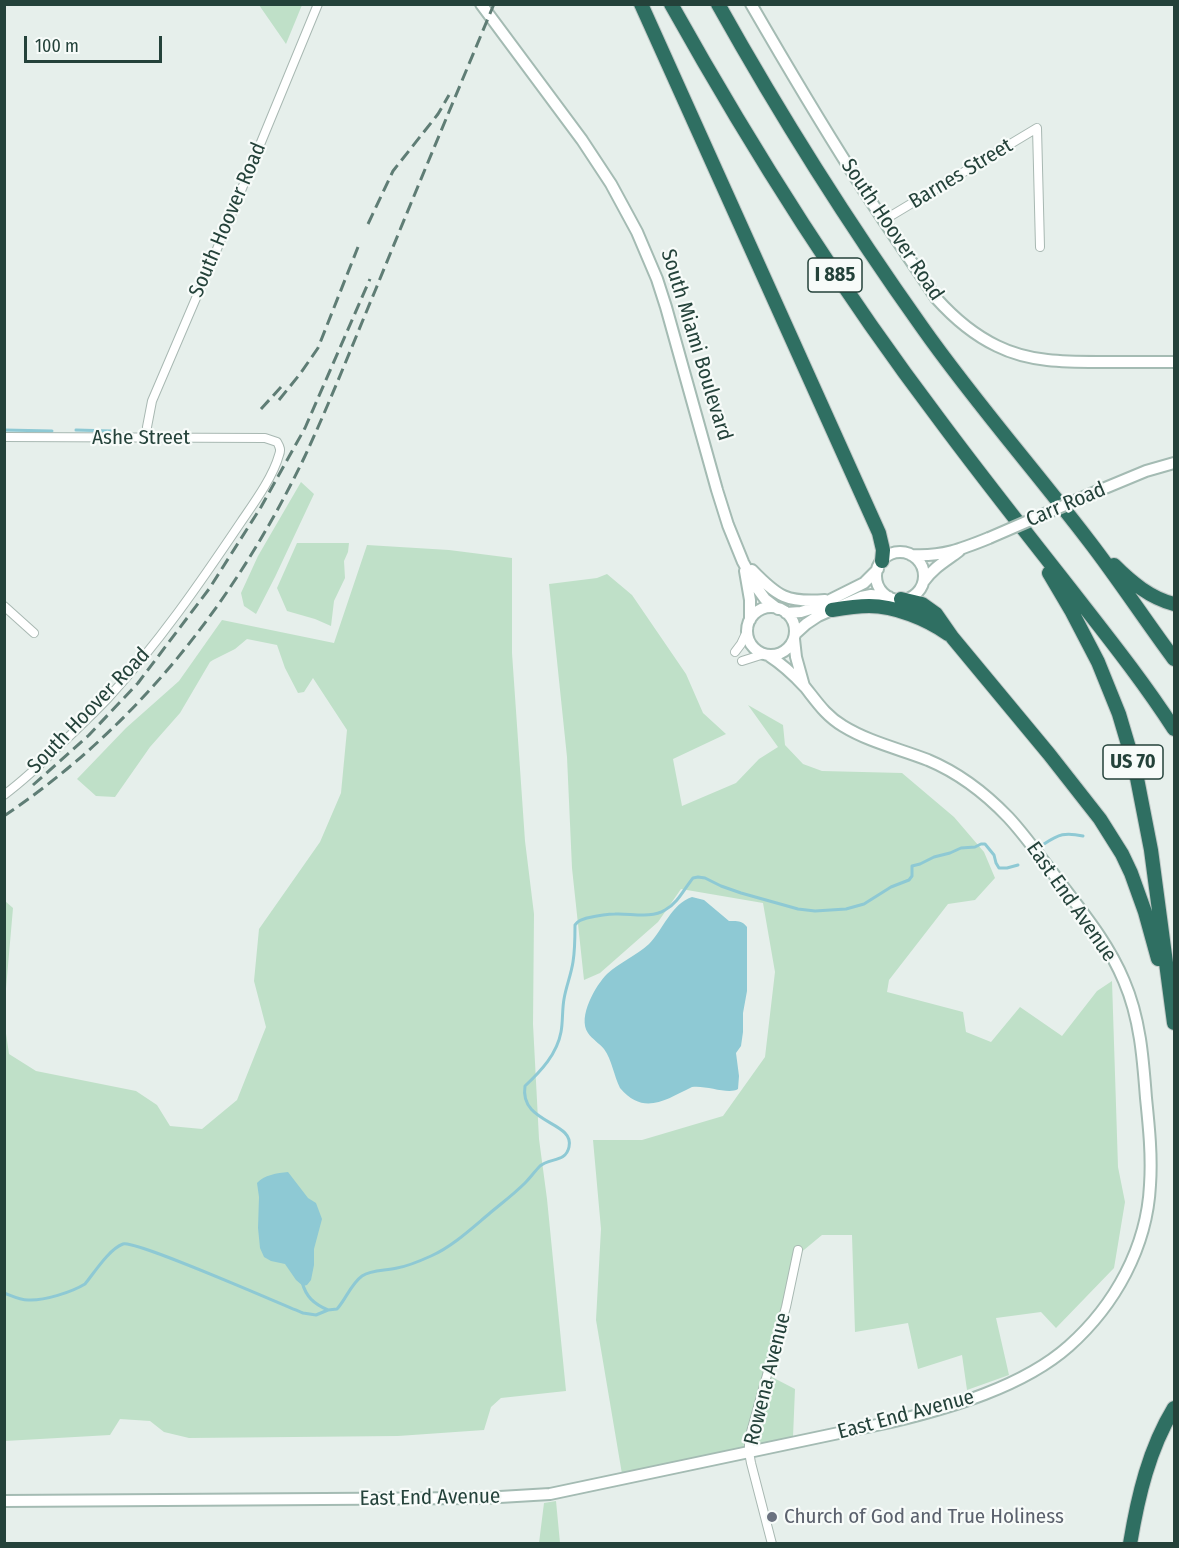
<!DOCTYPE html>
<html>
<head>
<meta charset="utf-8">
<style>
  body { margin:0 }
  #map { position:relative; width:1179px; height:1548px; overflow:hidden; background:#e6efeb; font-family:"Fira Sans Condensed",sans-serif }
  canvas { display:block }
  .frame { position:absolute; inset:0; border:6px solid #24423a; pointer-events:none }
  .scale { position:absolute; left:24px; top:36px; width:138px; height:27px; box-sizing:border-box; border:3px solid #24423a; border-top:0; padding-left:8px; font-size:18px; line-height:21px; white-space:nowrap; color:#24423a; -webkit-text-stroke:4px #f7fbf9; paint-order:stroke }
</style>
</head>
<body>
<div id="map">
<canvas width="1179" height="1548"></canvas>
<div class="frame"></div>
<div class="scale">100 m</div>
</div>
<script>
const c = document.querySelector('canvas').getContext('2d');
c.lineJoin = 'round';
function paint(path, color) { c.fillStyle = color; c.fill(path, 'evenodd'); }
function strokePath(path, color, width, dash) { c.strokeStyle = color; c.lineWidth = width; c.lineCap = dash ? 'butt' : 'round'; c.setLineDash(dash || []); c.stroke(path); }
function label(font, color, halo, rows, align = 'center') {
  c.font = font + ' "Fira Sans Condensed",sans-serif'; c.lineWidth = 4.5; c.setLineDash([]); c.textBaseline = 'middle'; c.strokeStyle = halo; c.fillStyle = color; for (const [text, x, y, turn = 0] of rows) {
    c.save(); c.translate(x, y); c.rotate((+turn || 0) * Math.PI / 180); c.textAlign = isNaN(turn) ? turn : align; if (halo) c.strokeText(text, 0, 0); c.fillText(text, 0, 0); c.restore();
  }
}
const green = new Path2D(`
  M259 5H302L286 44Z
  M301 482 314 494 275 577 256 614 244 606 241 593 258 556Z
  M297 543H349L348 552 344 561 345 578 334 601 331 626 315 619 287 611 277 588Z
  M367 545 449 550 512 558V653L525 841 534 914 533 1024 539 1139 547 1199 566 1391 501 1398 491 1407 484 1430 398 1436 189 1438 164 1432 150 1421 120 1419 110 1435 5 1441 4 1020 9 1054 36 1071 136 1091 157 1105 170 1126 202 1129 237 1100 266 1027 254 981 259 929 320 842 341 793 347 730 313 678 304 692 298 693 285 668 277 645 247 639 235 649 213 660 210 662 180 713 150 747 115 797 96 796 77 779 126 728 179 681 222 620 334 643Z
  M607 574 632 595 686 674 703 713 726 734 673 759 682 806 736 783 759 759 778 747 748 705 783 725 785 745 803 764 822 771 902 773 954 817 984 852 995 878 975 900 948 904 889 980 887 992 963 1012 966 1032 991 1042 1020 1007 1062 1036 1097 991 1112 981 1118 1167 1125 1202 1114 1268 1056 1328 1041 1312 996 1318 1009 1375 967 1390 962 1355 918 1369 908 1323 855 1332 852 1235H822L793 1259 782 1305 764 1373 795 1389 793 1437 622 1474 596 1320 601 1229 593 1140H642L723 1116 765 1057 775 972 763 903 681 889 658 922 600 973 584 980 572 868 567 757 549 584 597 578Z
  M5 901 13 908 5 1000Z
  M556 1501 560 1543H539L544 1503Z`);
const water = new Path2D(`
  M692 897 704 900 729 921C736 921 742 920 747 927V991L743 1013V1032L741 1046 736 1053 739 1076 738 1089C728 1095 707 1085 692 1087 665 1100 644 1116 620 1088 614 1076 612 1060 604 1049 599 1043 592 1039 588 1033 577 1017 596 985 607 974 620 962 636 956 649 944 663 930 671 904 692 897Z
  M288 1172 308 1198 316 1203 322 1219 314 1249V1265L311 1280 307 1285 303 1286 296 1280 285 1264 271 1261 264 1257 260 1248 258 1228 259 1197 257 1183C264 1175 277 1173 288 1172Z`);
const stream = new Path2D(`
  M4 430 52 431
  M76 430 111 431
  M1044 844C1059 834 1065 832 1083 836
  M302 1282C306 1297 314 1304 328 1310
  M4 1293C12 1296 20 1300 28 1300 44 1301 72 1292 85 1284 94 1273 109 1249 123 1244 136 1240 280 1304 303 1313L316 1315 328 1310 337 1309C346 1299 351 1284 362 1276 372 1269 385 1271 397 1268 409 1266 420 1261 431 1256 453 1246 472 1228 490 1213 502 1203 514 1194 525 1183 530 1178 535 1171 540 1166 550 1158 566 1162 569 1147 575 1121 519 1124 525 1086 541 1071 557 1054 561 1032 563 1022 562 1010 564 999 566 987 571 975 573 962 575 950 575 937 575 925 579 920 581 920 587 918 596 916 605 914 615 914 630 913 651 919 665 910 678 903 684 889 693 878L698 877 705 878 721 886 741 893 798 909 815 911 846 909 864 904 891 887 909 880 912 876V866L920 864 934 857 950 853 961 848 975 847 981 844H985L994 855 996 863 999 868H1007L1018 865`);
const street = new Path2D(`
  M884 220 1037 128 1040 247
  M4 437 265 438 277 442C280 447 281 450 279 455 273 477 254 503 241 522 200 583 158 644 108 698 93 714 76 730 59 746 42 763 24 780 4 795
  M147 437V427L152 401 217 249 318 4
  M4 606 34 633
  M735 652 741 644 748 629
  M742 661 764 654
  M772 1544 751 1463 749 1452V1439L786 1307 798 1250`);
const secondary = new Path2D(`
  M481 4 582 140 611 184 637 232 657 279 666 307 717 490 728 525 743 562 757 588 765 599 778 609
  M751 4C784 61 817 117 852 172 879 215 908 256 936 298 953 317 974 335 997 346 1031 363 1069 362 1105 362 1128 362 1151 362 1174 362
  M1093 493 1146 471 1174 463
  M876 576a24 24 0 1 1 48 0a24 24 0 1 1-48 0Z
  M911 555C942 557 962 549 989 538
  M752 570C778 597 787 603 825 600
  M745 571 750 600V620
  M924 581C934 567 946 561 959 551
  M747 631a24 24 0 1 1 48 0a24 24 0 1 1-48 0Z
  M786 613 801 612 814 608 864 583 878 569
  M795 634 806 624 818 616 861 597 871 595 889 597
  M794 639 796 657 804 686
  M4 1501 483 1498 550 1494 891 1422C949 1408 1023 1387 1069 1346 1115 1305 1147 1247 1150 1185 1152 1156 1149 1127 1146 1098 1143 1058 1140 1018 1124 981 1107 940 1078 907 1052 872 1037 853 1024 834 1008 817 985 793 959 773 928 760 900 749 869 742 843 726 826 716 817 702 805 687 794 675 782 664 768 655`);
const highway = new Path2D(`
  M641 4 879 533 883 550 882 561
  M671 4C752 149 839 287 939 419 982 477 1027 534 1072 591 1107 636 1143 681 1174 729
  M718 4C780 115 848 223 922 327 974 401 1034 469 1089 541 1119 580 1145 620 1174 659
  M1114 565C1131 582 1150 598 1174 604
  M1049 573 1072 612 1098 662 1119 714 1135 768 1151 850 1174 1023
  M901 599 922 604 936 614 952 637 1049 754 1100 819 1122 854 1131 873 1145 912 1158 959
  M832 610C844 608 857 606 869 606 895 606 927 619 948 634
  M1130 1544C1138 1496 1149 1449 1174 1408`);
const rail = new Path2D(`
  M368 224 393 171 438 114 449 95
  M279 400 300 374 318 348 358 247
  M261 409 281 387
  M33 785 89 735 138 683 209 589 261 507 305 428 370 279
  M4 816C138 726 236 600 305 456 330 402 352 346 375 291 414 195 454 100 494 4`);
const secondaryBridge = new Path2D(`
  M989 538 1093 493`);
const markers = [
  [772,1517,6,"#6b7280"]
];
const shields = [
  [835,275,54],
  [1133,762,60]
];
const shieldNames = [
  ["I 885",835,275],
  ["US 70",1133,762]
];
const streetNames = [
  ["Barnes Street",961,174,-31],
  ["South Hoover Road",228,220,-67],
  ["South Hoover Road",892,230,56],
  ["South Miami Boulevard",696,345,73],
  ["Ashe Street",141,438],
  ["Carr Road",1066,505,-23],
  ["South Hoover Road",89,711,-46],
  ["East End Avenue",1071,902,55],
  ["Rowena Avenue",768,1379,-76],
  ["East End Avenue",906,1415,-15],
  ["East End Avenue",430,1498,-1]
];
const worshipNames = [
  ["Church of God and True Holiness",784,1517]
];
paint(green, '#bfe0c8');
paint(water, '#8ec9d4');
strokePath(stream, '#8ec9d4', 3);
strokePath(street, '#a8b8b2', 10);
strokePath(secondary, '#a4bbb3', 14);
strokePath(highway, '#c2cac8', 16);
strokePath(street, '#fff', 8);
strokePath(secondary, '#fff', 10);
strokePath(highway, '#2f6f62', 14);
strokePath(rail, '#5f7d75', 3, [12, 6]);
strokePath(secondaryBridge, '#a4bbb3', 14, []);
strokePath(secondaryBridge, '#fff', 10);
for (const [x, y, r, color] of markers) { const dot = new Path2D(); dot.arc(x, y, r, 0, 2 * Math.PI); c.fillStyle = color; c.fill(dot); strokePath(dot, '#f7fbf9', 2); }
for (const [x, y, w] of shields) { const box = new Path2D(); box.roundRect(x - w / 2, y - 17, w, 34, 4.5); c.fillStyle = '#f7fbf9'; c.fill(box); strokePath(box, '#24423a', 1.5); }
label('bold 20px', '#24423a', null, shieldNames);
label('21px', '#24423a', '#f7fbf9', streetNames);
label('21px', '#5b616d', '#f7fbf9', worshipNames, 'left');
</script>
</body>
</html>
